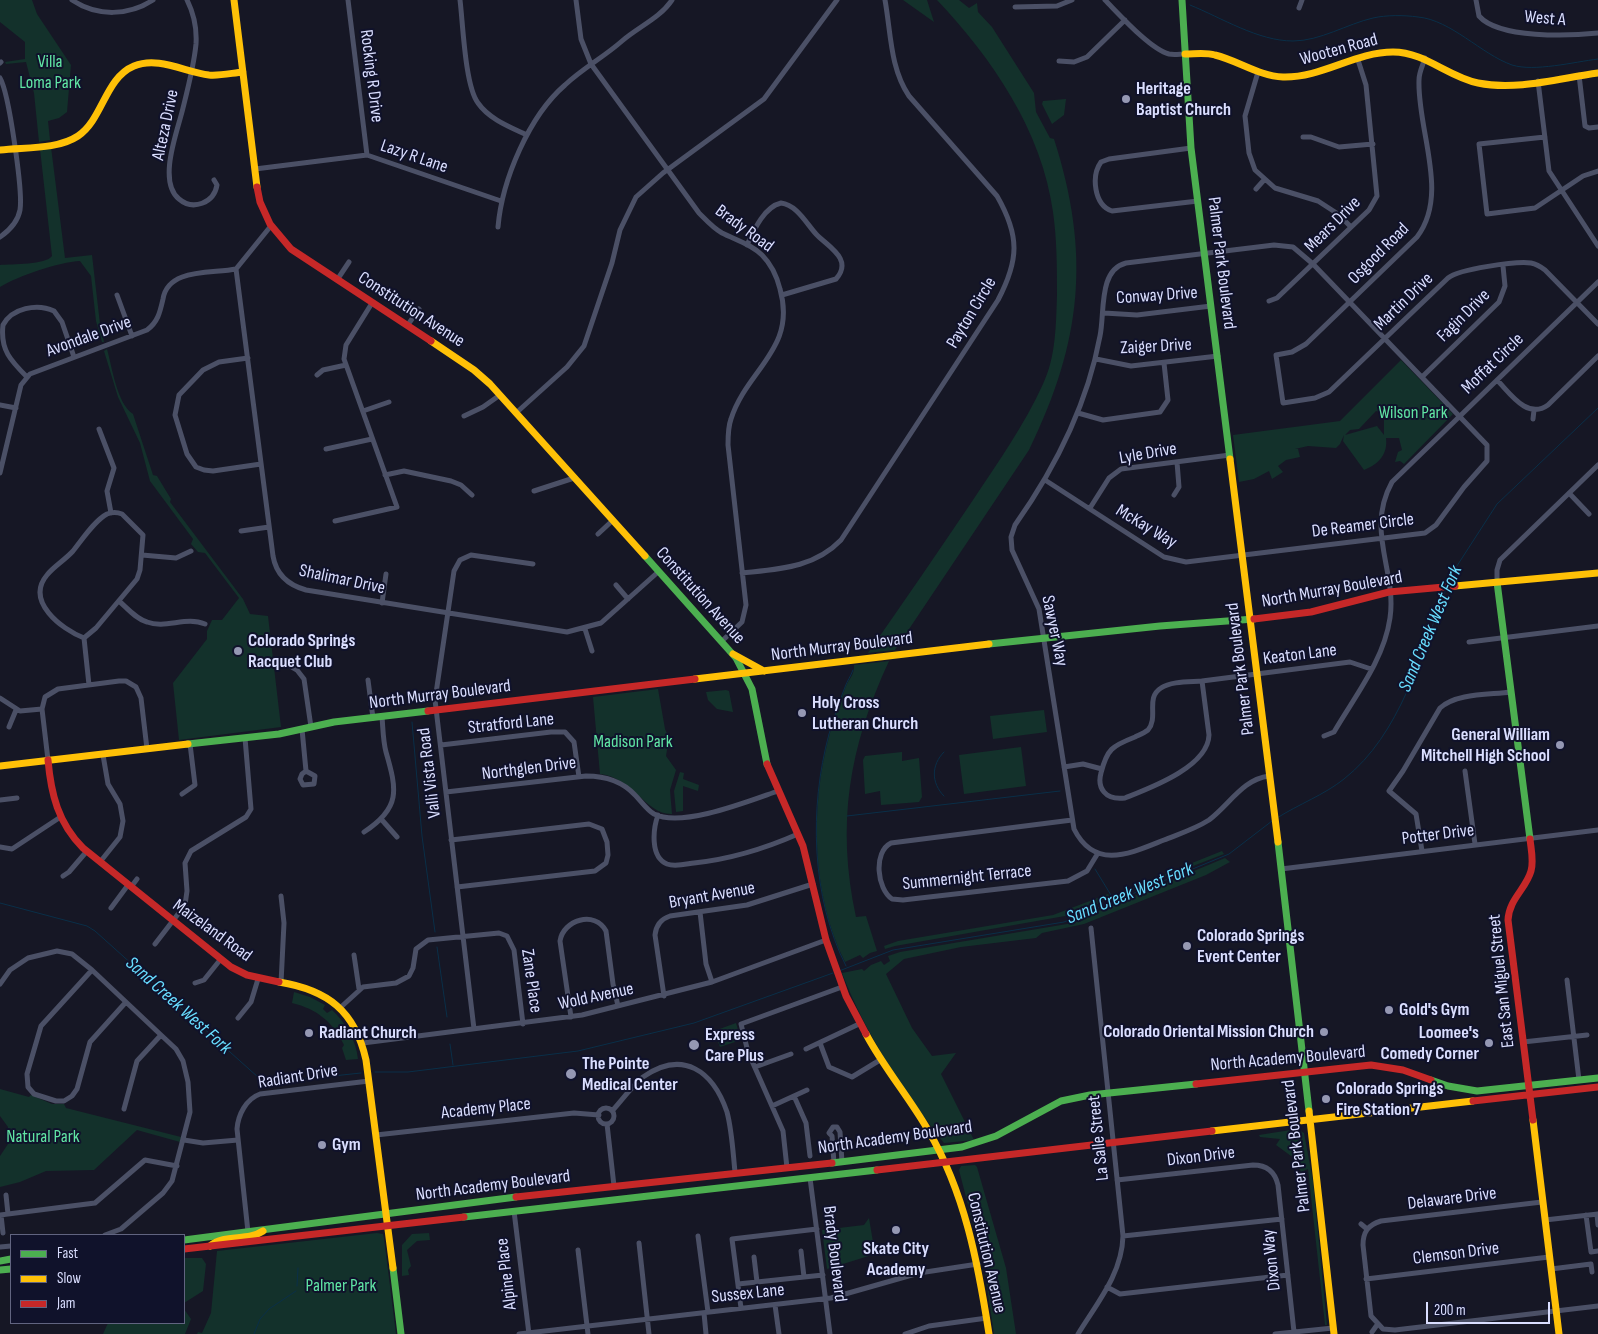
<!DOCTYPE html>
<html>
<head>
<meta charset="utf-8">
<style>
  body { margin:0 }
  #map { position:relative; width:1598px; height:1334px; overflow:hidden; background:#161725; font-family:"Sofia Sans Condensed",sans-serif }
  canvas { display:block }
  .legend { position:absolute; left:10px; top:1234px; width:175px; height:90px; box-sizing:border-box; background:#10122b; border:1px solid #616480; margin:0; padding:6px 9px; list-style:none; font-size:15px; color:#dadeff }
  .legend li { display:flex; align-items:center; gap:10px; height:25px }
  .legend b { width:25px; border:1px solid #616480 }
  .scale { position:absolute; left:1426px; top:1302px; width:124px; height:22px; box-sizing:border-box; border:2px solid #dadeff; border-top:0; padding-left:6px; font-size:15px; line-height:18px; white-space:nowrap; color:#dadeff; -webkit-text-stroke:4px #10122b; paint-order:stroke }
</style>
</head>
<body>
<div id="map">
<canvas width="1598" height="1334"></canvas>
<ul class="legend">
<li><b style="height:6px;background:#4caf50"></b>Fast</li>
<li><b style="height:6px;background:#ffc107"></b>Slow</li>
<li><b style="height:6px;background:#c62828"></b>Jam</li>
</ul>
<div class="scale">200 m</div>
</div>
<script>
const c = document.querySelector('canvas').getContext('2d');
c.lineJoin = 'round';
function paint(path, color) { c.fillStyle = color; c.fill(path, 'evenodd'); }
function strokePath(path, color, width, dash) { c.strokeStyle = color; c.lineWidth = width; c.lineCap = dash ? 'butt' : 'round'; c.setLineDash(dash || []); c.stroke(path); }
function label(font, color, halo, rows, align = 'center') {
  c.font = font + ' "Sofia Sans Condensed",sans-serif'; c.lineWidth = 4; c.setLineDash([]); c.textBaseline = 'middle'; c.strokeStyle = halo; c.fillStyle = color; for (const [text, x, y, turn = 0] of rows) {
    c.save(); c.translate(x, y); c.rotate((+turn || 0) * Math.PI / 180); c.textAlign = isNaN(turn) ? turn : align; if (halo) c.strokeText(text, 0, 0); c.fillText(text, 0, 0); c.restore();
  }
}
const green = new Path2D(`
  M0 0H32L37 14 71 65 67 112 59 118 48 121 50 140 39 142 34 93 26 62 6 64 5 62 25 59V42L0 22Z
  M903 0H927L934 22Z
  M937 0H959L969 8 977 3 978 12 992 27 1034 93 1036 112 1050 138 1054 139C1091 254 1082 342 1029 450L895 650 868 653C903 603 938 552 973 500 997 464 1025 424 1043 384 1056 357 1056 324 1057 295 1057 268 1057 240 1053 212 1042 131 992 58 937 0Z
  M1066 99 1064 115 1052 124 1042 104 1043 101Z
  M51 147 65 258 92 255 100 324 104 342H102L96 321 91 276 80 261C59 262 18 276 0 287V265C12 264 46 265 52 256L40 149Z
  M107 349C112 367 117 404 133 414L153 475 157 476 171 499 170 502 243 599 250 614 268 616 281 727 179 740 173 683 207 639V631L212 620H222L239 598 205 553 198 552 191 544 193 539 150 481 140 443 118 397 104 351Z
  M1401 360 1453 414 1404 464 1400 461 1395 462 1398 452 1402 450 1399 438H1386C1388 454 1379 464 1364 470L1343 441 1344 435 1340 444 1336 448 1308 446 1295 449H1298L1300 457 1286 460 1278 466 1283 472 1272 479 1269 471 1254 479 1239 482 1233 435 1340 421ZM1376 411 1384 413V435L1377 426 1345 435 1350 430 1359 429Z
  M889 661C849 747 836 824 856 917L866 916 877 951 870 953 863 958 860 955 845 962C811 894 810 805 830 733 835 717 840 701 846 686 849 679 855 674 854 665Z
  M658 689 665 729 669 738 666 756 676 770 670 790 672 814C646 815 634 778 600 774L593 697Z
  M726 690 729 691 733 712 717 709 708 700 706 692Z
  M1044 710 1047 732 993 739 990 716Z
  M1021 747 1026 786 964 794 959 755Z
  M902 752V761L919 758 922 797 919 802 881 805 880 791 865 794 863 760 865 756Z
  M680 772 684 773 683 779 699 785 698 791 683 786V811L676 812 674 791Z
  M1222 851 1224 854 1126 892 1127 889Z
  M1225 858 1230 862 1206 875 1084 924 1042 933 1036 938 961 947 904 959 886 974 912 1028 932 1056 956 1053 941 1074 974 1140 944 1143C903 1091 866 1035 842 973L862 969 864 971 871 965 881 961 884 965 890 961 888 956 900 952 1067 924Z
  M1108 894 1111 899 1065 916 895 946 885 949 884 946 898 941 1053 915Z
  M294 992 310 997 325 1005 323 1009 327 1013 332 1010C346 1023 356 1040 358 1059L346 1060 342 1048 344 1045C333 1022 317 1009 292 1003Z
  M736 1023 741 1040 720 1047 714 1031Z
  M0 1089 29 1097 31 1095 52 1104H64L66 1108 181 1137 180 1142 137 1130 94 1170 46 1171 20 1182 0 1187V1156L8 1144V1127L0 1116Z
  M1297 1129 1304 1133 1313 1181 1327 1325H1325L1308 1169 1301 1172 1293 1155 1291 1156 1276 1145 1280 1139 1260 1137 1259 1135Z
  M975 1165 977 1167 1006 1268 1016 1334H994L984 1267 959 1170 961 1166Z
  M869 1218 875 1254 827 1269 822 1230 864 1225Z
  M377 1233 383 1234 384 1238 396 1334H197L198 1332 202 1333 211 1313 217 1251Z
  M429 1233 430 1240 417 1241 407 1250 411 1266 408 1270 409 1275 402 1276V1245L412 1234Z
  M184 1258H202L206 1264 203 1291 184 1303Z
  M184 1309 191 1319 185 1334H103L108 1323H184Z`);
const stream = new Path2D(`
  M1190 5C1222 18 1258 41 1293 41 1320 41 1347 24 1373 18 1386 15 1404 15 1418 17 1451 20 1481 54 1512 65 1534 72 1574 62 1598 59
  M1448 583 1453 572 1497 504 1598 408
  M412 722 422 836 435 932
  M944 752C931 765 931 783 944 796
  M847 816 1060 791
  M1277 818C1299 804 1324 795 1344 779 1401 734 1421 654 1446 589
  M1095 869 1114 900
  M0 903 87 926 95 931 259 1078 276 1082 361 1073
  M437 947 447 1017
  M846 966C811 897 809 808 829 734 834 718 839 702 845 687 847 681 851 676 853 670
  M839 971 893 950 1064 922 1229 854 1272 821
  M450 1044 453 1065
  M375 1072H408L578 1051 694 1023 833 973
  M297 1286 298 1268
  M254 1334 260 1319 269 1309 296 1291`);
const street = new Path2D(`
  M72 0C97 17 129 16 153 0
  M187 0C194 14 197 28 196 44 194 65 188 88 183 108 178 130 157 181 179 199 193 211 214 203 217 185L214 180
  M348 0 367 155
  M460 0C463 24 465 86 478 103 489 119 510 127 527 135
  M576 0 581 39 591 64 699 213C706 220 713 228 722 233 736 240 751 244 762 255 771 264 777 277 780 289 797 349 747 369 731 419 728 427 728 436 728 445L746 605 742 622 722 641
  M1105 0C1119 14 1150 49 1169 54 1174 55 1180 54 1185 54
  M1476 0 1479 16C1499 39 1570 36 1598 33
  M1015 7 1057 6 1072 0
  M1299 8 1302 0
  M1425 58C1423 65 1419 72 1419 80 1417 130 1450 194 1417 237L1306 344 1292 352 1276 355 1283 403 1315 398 1329 392 1448 278C1459 269 1516 261 1531 263 1536 264 1541 267 1545 270L1598 324
  M1059 61 1074 62 1087 57 1125 20
  M0 63 1 62
  M1258 72 1245 116 1249 153 1255 170 1275 188 1318 201 1338 214 1351 227
  M1579 75 1585 126 1589 128 1598 127
  M0 78C9 93 23 192 20 210 18 221 10 230 0 237
  M1538 81 1549 171 1598 246
  M1303 137H1311L1339 147 1373 144
  M1545 137 1479 144 1487 214 1535 208 1583 176 1598 171
  M1191 148 1109 159 1101 162C1091 176 1094 205 1112 211L1198 201
  M255 169 367 155 501 201
  M1256 189 1264 180
  M498 227C502 180 529 116 565 85 583 68 604 57 622 41 638 27 660 18 672 0
  M747 245C754 230 764 207 781 203 797 205 806 223 816 234 827 246 854 259 836 279L782 295
  M236 269 273 556C276 574 288 585 306 590L567 632 601 623 658 572
  M337 280 349 262
  M117 295 132 336
  M1269 301 1277 298 1369 210 1377 196 1366 85 1358 60
  M1104 313 1137 315 1211 306
  M407 326 419 309
  M248 358 219 362 203 370 179 395 175 415 187 454 196 467 204 470 213 471 261 464
  M1096 359 1131 366 1218 356
  M317 375 323 370 346 365
  M27 377C11 361 0 350 3 325 12 308 37 303 54 311L62 322 74 357
  M1422 377 1499 302 1505 286 1503 266
  M1497 380C1510 393 1527 420 1548 405L1598 356
  M0 405 16 408
  M363 411 389 402
  M516 413 567 367 584 346 612 263 620 230 636 197 663 173 764 99 837 0
  M1078 413 1103 420 1160 412 1168 400 1164 363
  M464 416 483 407 500 395
  M1533 419 1534 410
  M99 429 114 468 107 491 111 513
  M326 449 372 439
  M0 473 21 385 30 374 147 330C158 322 160 312 163 299 168 268 211 274 236 269L270 227
  M385 475 404 471 451 481 461 485 472 495
  M1045 480 1164 557 1186 562 1425 533 1436 525 1464 487 1487 461V445L1313 264 1293 247 1274 245 1126 263C1098 270 1105 313 1100 336 1087 406 1056 467 1015 525L1011 537 1012 550 1039 609 1074 829C1095 871 1131 853 1164 840 1179 834 1195 829 1209 820 1229 805 1243 779 1269 776
  M534 491 574 478
  M1569 493 1589 514
  M1174 495 1179 487 1177 462
  M1090 508 1109 478 1121 469 1230 455
  M335 521 397 507 344 359 346 345 372 303
  M241 531 269 527
  M598 534 612 521
  M142 555 176 558 191 551
  M742 573C779 569 814 568 841 540L998 300C1019 260 1020 236 997 196L909 96C890 68 891 33 885 0
  M1497 582V570L1500 560 1598 465
  M616 585 628 599
  M119 601C127 608 136 619 147 622 166 629 186 616 205 624
  M382 603 386 574
  M585 629 592 651
  M84 638 96 628 137 579 140 570 143 535 122 514C117 512 112 512 107 514 94 521 82 540 73 551 65 560 54 566 47 575 25 601 61 629 84 638L89 685
  M1469 642 1598 626
  M285 663 297 670 304 679 311 727
  M368 680 373 718
  M1202 681C1190 682 1171 681 1161 688 1145 698 1159 717 1148 730 1144 733 1139 735 1135 737 1112 746 1107 749 1101 773 1099 780 1099 786 1104 792 1109 798 1117 799 1125 798 1150 788 1208 767 1209 735L1202 681 1350 662 1371 669
  M0 698 20 711 42 709
  M9 727 16 710
  M302 729 306 771 302 774 300 779 303 785 314 784 315 776 306 771
  M1324 736 1334 732C1355 696 1384 660 1390 618 1397 571 1365 531 1392 482L1598 282
  M441 745 551 732H565L574 742 579 777
  M48 760 42 709 45 697 58 689 119 681H126L136 687 141 698 147 749
  M1064 767 1083 764 1102 769
  M1465 771 1475 844
  M446 792 586 776C604 776 622 781 635 795 641 801 647 810 654 814 682 828 749 801 778 791
  M182 794 195 785 190 744
  M0 800 17 798
  M658 815C653 829 650 857 667 864 675 867 686 864 694 863 732 859 764 849 798 834
  M382 820 397 837
  M1072 820 891 843C873 852 877 889 892 899L903 900 1068 881 1087 871 1098 853
  M364 832C401 808 397 790 386 752 383 741 383 728 382 717
  M451 840 589 824 602 829 607 842 608 855 606 863 595 871 457 887
  M0 847 12 849 59 818
  M1422 851 1416 814 1389 791 1403 771 1440 708C1457 693 1489 695 1511 692
  M100 862 120 837 123 821 120 804 108 784 103 755
  M1281 869 1598 830
  M63 876 69 872 87 851
  M131 887 137 879
  M111 908 128 885
  M700 912 706 964 712 982
  M155 944 185 905 187 891 185 863 191 851 246 817 251 809 245 738
  M354 955 359 989
  M92 970 41 1026 27 1074 28 1087 34 1094 56 1101H64L72 1096 77 1089 90 1042 126 1002
  M1567 980 1579 1080
  M195 983 204 980 220 960
  M281 983 284 923 281 896
  M0 984 10 970 28 958 57 951 72 954 92 970 161 1035 176 1049 183 1061 188 1082 190 1112 172 1181 163 1193 121 1229 105 1235
  M664 996 655 935C656 925 661 919 670 916L747 905 813 884
  M341 1007 363 987 396 983 409 976 413 968 416 949 428 940 499 933 507 936 514 950 523 1024
  M571 1017 560 941C563 920 595 910 606 931L613 984 618 1006
  M238 1018 251 1002 258 979
  M474 1029 435 700 454 571 460 560 471 555 533 564
  M1523 1042 1587 1035
  M363 1043 582 1015 712 982 826 940
  M820 1043 829 1067 852 1077 880 1060
  M806 1049 859 1024
  M755 1067 791 1054
  M794 1096 806 1123 810 1156
  M772 1106 807 1090
  M598 1116a8 8 0 1 1 16 0a8 8 0 1 1-16 0Z
  M124 1109 137 1061 161 1035
  M612 1111C622 1100 632 1086 643 1077 683 1049 713 1071 727 1112 732 1131 733 1153 735 1172
  M607 1124 614 1186
  M376 1135 574 1113 599 1115
  M184 1140 203 1143 238 1140
  M834 1163 832 1136 829 1133 833 1127H837L840 1132 842 1162
  M787 1168 783 1131 748 1052 741 1024 842 987
  M810 1178 830 1334
  M1117 1180 1253 1165C1267 1165 1275 1172 1278 1185L1294 1332
  M6 1195 8 1214
  M1542 1202 1381 1221C1368 1225 1363 1232 1363 1245L1371 1316 1383 1329 1395 1330 1598 1306
  M514 1211 529 1334
  M1597 1214 1598 1225
  M0 1215 95 1203 145 1160 177 1166
  M1 1215 3 1233
  M1586 1215 1591 1252 1598 1251
  M1545 1220 1598 1214
  M1361 1224 1367 1229
  M248 1232 237 1129C238 1115 246 1099 260 1094L369 1081
  M698 1236 708 1312
  M1123 1236 1282 1219
  M639 1243 649 1334
  M0 1247 11 1246
  M578 1250 588 1334
  M801 1251 804 1277
  M754 1257 757 1282
  M1551 1269 1591 1264 1592 1272
  M1366 1279 1549 1257
  M738 1284 823 1275
  M1107 1287 1120 1294 1288 1275
  M775 1305 779 1334
  M741 1308 732 1239 817 1229
  M704 1313 706 1334
  M1372 1332 1377 1325
  M519 1334 831 1298 919 1273 978 1264
  M905 1334 929 1326 987 1318
  M1078 1334C1097 1303 1122 1274 1123 1236L1091 928
  M1275 1334 1333 1328`);
const fast = new Path2D(`
  M1182 0 1191 148 1230 459
  M645 556 736 658 752 689 767 764
  M1497 582 1530 839
  M989 644 1160 626 1254 619
  M188 744 279 734 334 722 428 711
  M1278 842 1309 1111
  M1431 1080 1448 1086 1477 1091 1598 1078
  M832 1163 962 1147 996 1136 1061 1101 1090 1095 1196 1084
  M464 1217 877 1170
  M184 1240 516 1197
  M0 1261 11 1259
  M393 1268 401 1334
  M0 1270 11 1269`);
const slow = new Path2D(`
  M234 0 257 187
  M1185 54C1195 54 1205 52 1215 55 1239 61 1259 76 1283 77 1322 78 1355 52 1393 52 1425 52 1448 77 1478 83 1517 91 1560 78 1598 73
  M0 150C24 147 57 150 78 136 103 119 105 78 134 66 158 56 185 72 209 75 220 76 232 73 243 72
  M431 341 474 370 490 384 645 556
  M1230 459 1278 842
  M1455 586 1598 573
  M733 654 764 671
  M695 679 989 644
  M0 766 188 744
  M279 982C328 990 355 1011 366 1060L393 1268
  M866 1034C884 1068 909 1097 928 1130 965 1193 978 1263 989 1334
  M1309 1111 1334 1334
  M1533 1120 1559 1334
  M1212 1131 1473 1101
  M210 1246C225 1233 247 1242 263 1231`);
const jam = new Path2D(`
  M257 187 260 202 270 224 291 249 431 341
  M1254 619 1311 612 1389 592 1455 586
  M428 711 695 679
  M48 760C51 794 58 823 83 848L231 967 247 975 279 982
  M767 764 803 846 826 940 846 996 866 1034
  M1530 839C1531 849 1534 861 1531 871 1526 889 1509 899 1508 920L1533 1120
  M1196 1084 1371 1065 1403 1070 1431 1080
  M1473 1101 1598 1087
  M877 1170 1212 1131
  M516 1197 832 1163
  M184 1249 464 1217`);
const markers = [
  [1126,99,5,"#9598b3"],
  [238,651,5,"#9598b3"],
  [802,713,5,"#9598b3"],
  [1560,745,5,"#9598b3"],
  [1187,946,5,"#9598b3"],
  [1389,1010,5,"#9598b3"],
  [1324,1032,5,"#9598b3"],
  [309,1033,5,"#9598b3"],
  [1489,1043,5,"#9598b3"],
  [694,1045,6,"#9598b3"],
  [571,1074,6,"#9598b3"],
  [1326,1099,5,"#9598b3"],
  [322,1145,5,"#9598b3"],
  [896,1230,5,"#9598b3"]
];
const streetNames = [
  ["West A",1545,19,5],
  ["Wooten Road",1339,50,-15],
  ["Rocking R Drive",371,76,83],
  ["Alteza Drive",166,125,-78],
  ["Lazy R Lane",414,157,19],
  ["Mears Drive",1333,225,-45],
  ["Brady Road",744,229,36],
  ["Osgood Road",1379,254,-45],
  ["Palmer Park Boulevard",1221,263,83],
  ["Conway Drive",1157,296,-4],
  ["Martin Drive",1404,302,-44],
  ["Constitution Avenue",411,310,33],
  ["Payton Circle",972,313,-59],
  ["Fagin Drive",1464,316,-45],
  ["Avondale Drive",89,337,-20],
  ["Zaiger Drive",1156,347,-3],
  ["Moffat Circle",1493,364,-44],
  ["Lyle Drive",1148,454,-10],
  ["De Reamer Circle",1363,526,-7],
  ["McKay Way",1146,527,31],
  ["Shalimar Drive",342,580,12],
  ["North Murray Boulevard",1332,590,-10],
  ["Constitution Avenue",700,596,48],
  ["Sawyer Way",1054,631,78],
  ["North Murray Boulevard",842,647,-7],
  ["Keaton Lane",1300,655,-7],
  ["Palmer Park Boulevard",1241,669,-97],
  ["North Murray Boulevard",440,695,-7],
  ["Stratford Lane",511,724,-6],
  ["Northglen Drive",529,769,-7],
  ["Valli Vista Road",430,773,-97],
  ["Potter Drive",1438,835,-7],
  ["Summernight Terrace",967,878,-6],
  ["Bryant Avenue",712,896,-10],
  ["Maizeland Road",212,931,36],
  ["Zane Place",531,981,82],
  ["East San Miguel Street",1502,981,-96],
  ["Wold Avenue",596,997,-12],
  ["North Academy Boulevard",1288,1059,-5],
  ["Radiant Drive",298,1077,-9],
  ["Academy Place",486,1109,-6],
  ["North Academy Boulevard",895,1138,-8],
  ["La Salle Street",1099,1138,-96],
  ["Palmer Park Boulevard",1297,1146,-97],
  ["Dixon Drive",1201,1157,-7],
  ["North Academy Boulevard",493,1186,-7],
  ["Delaware Drive",1452,1199,-7],
  ["Constitution Avenue",986,1253,77],
  ["Brady Boulevard",834,1254,83],
  ["Clemson Drive",1456,1254,-7],
  ["Dixon Way",1272,1260,-96],
  ["Alpine Place",507,1274,-97],
  ["Sussex Lane",748,1294,-6]
];
const parkNames = [
  ["Villa",50,62],
  ["Loma Park",50,83],
  ["Wilson Park",1413,413],
  ["Madison Park",633,742],
  ["Natural Park",43,1137],
  ["Palmer Park",341,1286]
];
const poiNames = [
  ["Heritage",1136,89],
  ["Baptist Church",1136,110],
  ["Colorado Springs",248,641],
  ["Racquet Club",248,662],
  ["Holy Cross",812,703],
  ["Lutheran Church",812,724],
  ["General William",1550,735,"right"],
  ["Mitchell High School",1550,756,"right"],
  ["Colorado Springs",1197,936],
  ["Event Center",1197,957],
  ["Gold's Gym",1399,1010],
  ["Colorado Oriental Mission Church",1314,1032,"right"],
  ["Radiant Church",319,1033],
  ["Loomee's",1479,1033,"right"],
  ["Comedy Corner",1479,1054,"right"],
  ["Express",705,1035],
  ["Care Plus",705,1056],
  ["The Pointe",582,1064],
  ["Medical Center",582,1085],
  ["Colorado Springs",1336,1089],
  ["Fire Station 7",1336,1110],
  ["Gym",332,1145],
  ["Skate City",896,1249,"center"],
  ["Academy",896,1270,"center"]
];
const waterNames = [
  ["Sand Creek West Fork",1431,629,-67],
  ["Sand Creek West Fork",1130,894,-22],
  ["Sand Creek West Fork",178,1006,42]
];
paint(green, '#13312b');
strokePath(stream, '#0a2f48', 1);
strokePath(street, '#4b5066', 5);
strokePath(fast, '#4caf50', 7);
strokePath(slow, '#ffc107', 7);
strokePath(jam, '#c62828', 7);
for (const [x, y, r, color] of markers) { const dot = new Path2D(); dot.arc(x, y, r, 0, 2 * Math.PI); c.fillStyle = color; c.fill(dot); strokePath(dot, '#10122b', 2); }
label('18px', '#dadeff', '#10122b', streetNames);
label('18px', '#60e5a4', '#10122b', parkNames);
label('bold 18px', '#dadeff', '#10122b', poiNames, 'left');
label('italic 19px', '#68ddff', '#10122b', waterNames);
</script>
</body>
</html>
